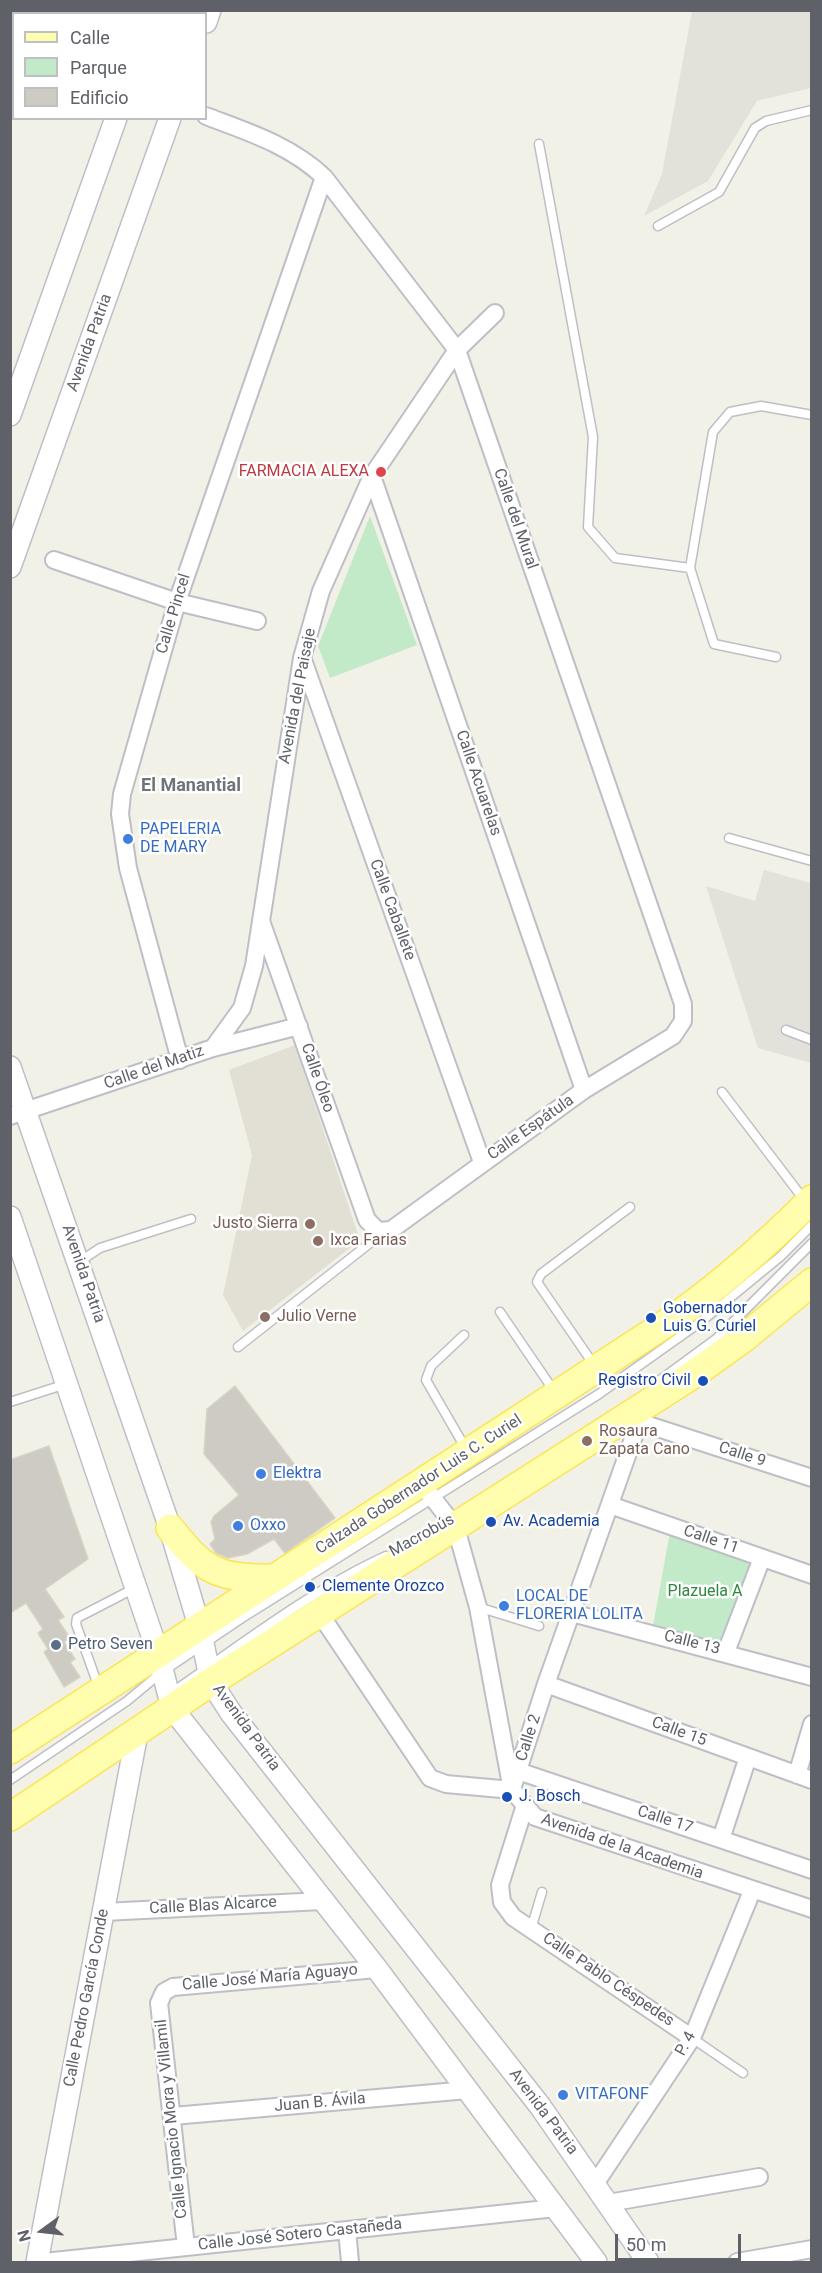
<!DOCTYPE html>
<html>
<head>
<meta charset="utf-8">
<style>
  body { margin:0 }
  #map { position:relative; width:822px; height:2273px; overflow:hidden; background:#f1f1e7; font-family:Roboto,sans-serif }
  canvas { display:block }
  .frame { position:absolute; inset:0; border:12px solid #5e6168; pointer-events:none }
  .legend { position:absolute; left:12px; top:12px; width:195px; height:108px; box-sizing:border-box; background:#fff; border:2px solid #bfc0c3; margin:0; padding:8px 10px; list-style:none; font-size:18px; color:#5e6168 }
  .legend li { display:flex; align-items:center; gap:12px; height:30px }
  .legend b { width:30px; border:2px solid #bfc0c3 }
  .north { position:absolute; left:12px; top:2201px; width:60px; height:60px; -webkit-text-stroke:4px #fff; paint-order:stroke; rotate:255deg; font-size:16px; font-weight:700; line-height:24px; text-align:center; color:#5e6168 }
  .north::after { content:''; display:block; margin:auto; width:21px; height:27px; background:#5e6168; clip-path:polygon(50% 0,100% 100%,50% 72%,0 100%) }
  .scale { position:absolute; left:615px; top:2234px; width:126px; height:27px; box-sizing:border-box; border:3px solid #5e6168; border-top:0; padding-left:8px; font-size:18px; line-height:21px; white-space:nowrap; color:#5e6168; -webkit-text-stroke:4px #fff; paint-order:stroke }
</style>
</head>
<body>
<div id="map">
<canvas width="822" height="2273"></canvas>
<div class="frame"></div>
<ul class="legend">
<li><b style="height:8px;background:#fffdae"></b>Calle</li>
<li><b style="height:16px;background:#c2eac8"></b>Parque</li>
<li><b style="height:16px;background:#cdcbc4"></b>Edificio</li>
</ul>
<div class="north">N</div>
<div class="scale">50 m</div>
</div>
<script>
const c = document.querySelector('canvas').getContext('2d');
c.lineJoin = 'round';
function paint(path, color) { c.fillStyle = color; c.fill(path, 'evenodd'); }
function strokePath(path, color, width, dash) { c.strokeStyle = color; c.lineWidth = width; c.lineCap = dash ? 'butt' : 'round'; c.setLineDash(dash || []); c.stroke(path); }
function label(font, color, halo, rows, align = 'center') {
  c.font = font + ' Roboto,sans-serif'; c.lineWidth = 5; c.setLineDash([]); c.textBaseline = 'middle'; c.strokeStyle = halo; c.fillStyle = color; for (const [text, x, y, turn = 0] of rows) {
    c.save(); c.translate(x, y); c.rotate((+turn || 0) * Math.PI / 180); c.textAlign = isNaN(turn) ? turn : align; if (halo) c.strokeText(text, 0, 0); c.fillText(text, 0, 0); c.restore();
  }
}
const industrial = new Path2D(`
  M692 11H811V88L757 101 708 181 644 216 662 174Z
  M764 870 811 883V1063L758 1048 706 886 755 901Z`);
const education = new Path2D(`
  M295 1045 360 1240 243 1331 223 1295 252 1155 229 1070Z`);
const green = new Path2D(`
  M370 516 417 645 330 678 318 646Z
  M671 1526 762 1558 734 1649 653 1626Z`);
const building = new Path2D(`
  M235 1386 335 1518 285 1553 274 1539 247 1554 228 1558 216 1553 210 1544 215 1539 211 1522 214 1516 239 1495 204 1454 207 1409Z
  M49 1446 88 1559 45 1589 64 1617 58 1620 70 1638 64 1642 75 1659 70 1662 80 1677 64 1687 44 1652 48 1649 38 1633 43 1629 26 1603 10 1613V1460Z`);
const service = new Path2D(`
  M539 144 593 437 588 527 615 558 690 568
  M658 226 719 192 755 128 766 121 812 110
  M776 657 714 644 690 568 713 432 730 412 761 406 812 415
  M729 838 812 861
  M786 1030 812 1040
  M722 1092 805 1201
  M79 1262 100 1248 191 1219
  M500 1312 554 1391
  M464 1335 431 1366 426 1380 466 1449
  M238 1347 384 1232
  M594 1365 537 1282 541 1274 630 1207
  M656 1383 716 1339 812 1243
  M10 1402 66 1384
  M478 1607 539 1626
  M99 1688 76 1624 77 1618 135 1588
  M174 1691C239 1646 315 1588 386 1556
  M10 1780 127 1701 162 1672 245 1616 599 1394 702 1321 781 1256 812 1225
  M531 1929 542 1892
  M692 2038 743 2073`);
const minor = new Path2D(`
  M206 116C248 132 290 145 324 177L457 350 683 1004V1021L673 1036 584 1090 391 1230 378 1231 367 1220 261 921
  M372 476 584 1090
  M54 560 177 602 257 621
  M303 660 482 1162
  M213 1048 242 1008 254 966 302 658 321 591 372 476 457 350 495 313
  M180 1060 128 868 120 814 122 794 177 602 324 177
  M10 1116 213 1048 299 1026
  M422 1484 456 1528 478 1607 512 1790 535 1817 812 1909
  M610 1505 812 1575
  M572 1613 812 1677
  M320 1614 430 1778 446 1784 512 1790
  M726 1652 762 1558
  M546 1684 812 1780
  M518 1771 812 1870
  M797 1775 812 1724
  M512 1789 546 1684 639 1422 812 1478
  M525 1805 500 1885 502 1902 513 1917 692 2038
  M721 1839 748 1757
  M104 1912 322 1901
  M173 2116 468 2090
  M595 2184 692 2038 752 1891
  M608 2203 759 2177
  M347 2230 350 2262
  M186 2247 159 2003 164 1992 173 1987 377 1969
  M44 2262 556 2208
  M737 2262 812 2249`);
const tertiary = new Path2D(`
  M158 14 159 10
  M206 22 210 10
  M10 415 116 118
  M10 567 170 118
  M10 1067 170 1528 200 1629 211 1682 231 1713 540 2106 648 2262
  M10 1217 158 1653 172 1708 377 1969 596 2262
  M37 2262 137 1733`);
const primary = new Path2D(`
  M170 1528C205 1572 216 1578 273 1578
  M10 1750 662 1326C717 1289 765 1246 812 1199
  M10 1817 211 1682 694 1374 744 1338 812 1282`);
const rail = new Path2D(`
  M46 14 49 10
  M64 14 66 10
  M10 54 14 51
  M10 75 14 71`);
const markers = [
  [381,472,6,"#e0444e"],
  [128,839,6,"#3f7fe0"],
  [310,1224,6,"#8d6e63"],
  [318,1241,6,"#8d6e63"],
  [265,1317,6,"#8d6e63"],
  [651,1318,6,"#1a4fb4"],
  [703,1381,6,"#1a4fb4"],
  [587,1441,6,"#8d6e63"],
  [261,1474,6,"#3f7fe0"],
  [491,1522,6,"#1a4fb4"],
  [238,1526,6,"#3f7fe0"],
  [310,1587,6,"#1a4fb4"],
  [504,1606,6,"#3f7fe0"],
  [56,1645,6,"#5c6f8a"],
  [507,1797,6,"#1a4fb4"],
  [563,2095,6,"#3f7fe0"]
];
const streetNames = [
  ["Avenida Patria",90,343,-70],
  ["Calle del Mural",515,519,71],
  ["Calle Pincel",174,614,-73],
  ["Avenida del Paisaje",298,696,-79],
  ["Calle Acuarelas",478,783,71],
  ["Calle Caballete",392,910,70],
  ["Calle del Matiz",154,1068,-19],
  ["Calle Óleo",317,1078,71],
  ["Calle Espátula",531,1128,-35],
  ["Avenida Patria",83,1274,71],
  ["Calle 9",742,1455,18],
  ["Calzada Gobernador Luis C. Curiel",419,1485,-33],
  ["Macrobús",422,1536,-29],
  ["Calle 11",711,1540,19],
  ["Calle 13",692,1643,14],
  ["Avenida Patria",246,1728,54],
  ["Calle 15",679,1732,20],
  ["Calle 2",529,1738,-72],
  ["Calle 17",665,1820,18],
  ["Avenida de la Academia",622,1847,19],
  ["Calle Blas Alcarce",213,1906,-3],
  ["Calle José María Aguayo",270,1978,-5],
  ["Calle Pablo Céspedes",608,1980,34],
  ["Calle Pedro García Conde",87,1998,-79],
  ["P. 4",686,2044,-61],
  ["Juan B. Ávila",320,2103,-5],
  ["Avenida Patria",543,2112,53],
  ["Calle Ignacio Mora y Villamil",172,2119,-96],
  ["Calle José Sotero Castañeda",300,2235,-6]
];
const healthNames = [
  ["FARMACIA ALEXA",369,472]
];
const shopNames = [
  ["PAPELERIA",140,830],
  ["DE MARY",140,848],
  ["Elektra",273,1474],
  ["Oxxo",250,1526],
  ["LOCAL DE",516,1597],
  ["FLORERIA LOLITA",516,1615],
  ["VITAFONF",575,2095]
];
const educationNames = [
  ["Justo Sierra",298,1224,"right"],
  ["Ixca Farias",330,1241],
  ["Julio Verne",277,1317],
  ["Rosaura",599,1432],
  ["Zapata Cano",599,1450]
];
const transitNames = [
  ["Gobernador",663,1309],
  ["Luis G. Curiel",663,1327],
  ["Registro Civil",691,1381,"right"],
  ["Av. Academia",503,1522],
  ["Clemente Orozco",322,1587],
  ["J. Bosch",519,1797]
];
const parkNames = [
  ["Plazuela A",705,1592]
];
const serviceNames = [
  ["Petro Seven",68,1645]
];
const neighbourhoodNames = [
  ["El Manantial",191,786]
];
paint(industrial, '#e2e2db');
paint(education, '#e2e0d5');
paint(green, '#c2eac8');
paint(building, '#cdcbc4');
strokePath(building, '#d7d4c4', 1.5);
strokePath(service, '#bebfc6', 11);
strokePath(minor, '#bebfc6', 20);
strokePath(tertiary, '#bebfc6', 24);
strokePath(primary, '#fce555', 30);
strokePath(service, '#fff', 8);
strokePath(minor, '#fff', 16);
strokePath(tertiary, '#fff', 21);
strokePath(primary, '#fffdae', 27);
strokePath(rail, '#bababb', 4.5, [1.5, 8]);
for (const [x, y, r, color] of markers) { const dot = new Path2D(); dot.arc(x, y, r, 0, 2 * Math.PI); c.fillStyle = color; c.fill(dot); strokePath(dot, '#fff', 2); }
label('16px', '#5e6168', '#fff', streetNames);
label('16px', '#be3a42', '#fff', healthNames, 'right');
label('16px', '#366cbe', '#fff', shopNames, 'left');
label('16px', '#785e54', '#fff', educationNames, 'left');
label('16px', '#164399', '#fff', transitNames, 'left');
label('16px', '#2f863f', '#fff', parkNames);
label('16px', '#4e5e75', '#fff', serviceNames, 'left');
label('bold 18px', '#6f737a', '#fff', neighbourhoodNames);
</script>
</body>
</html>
